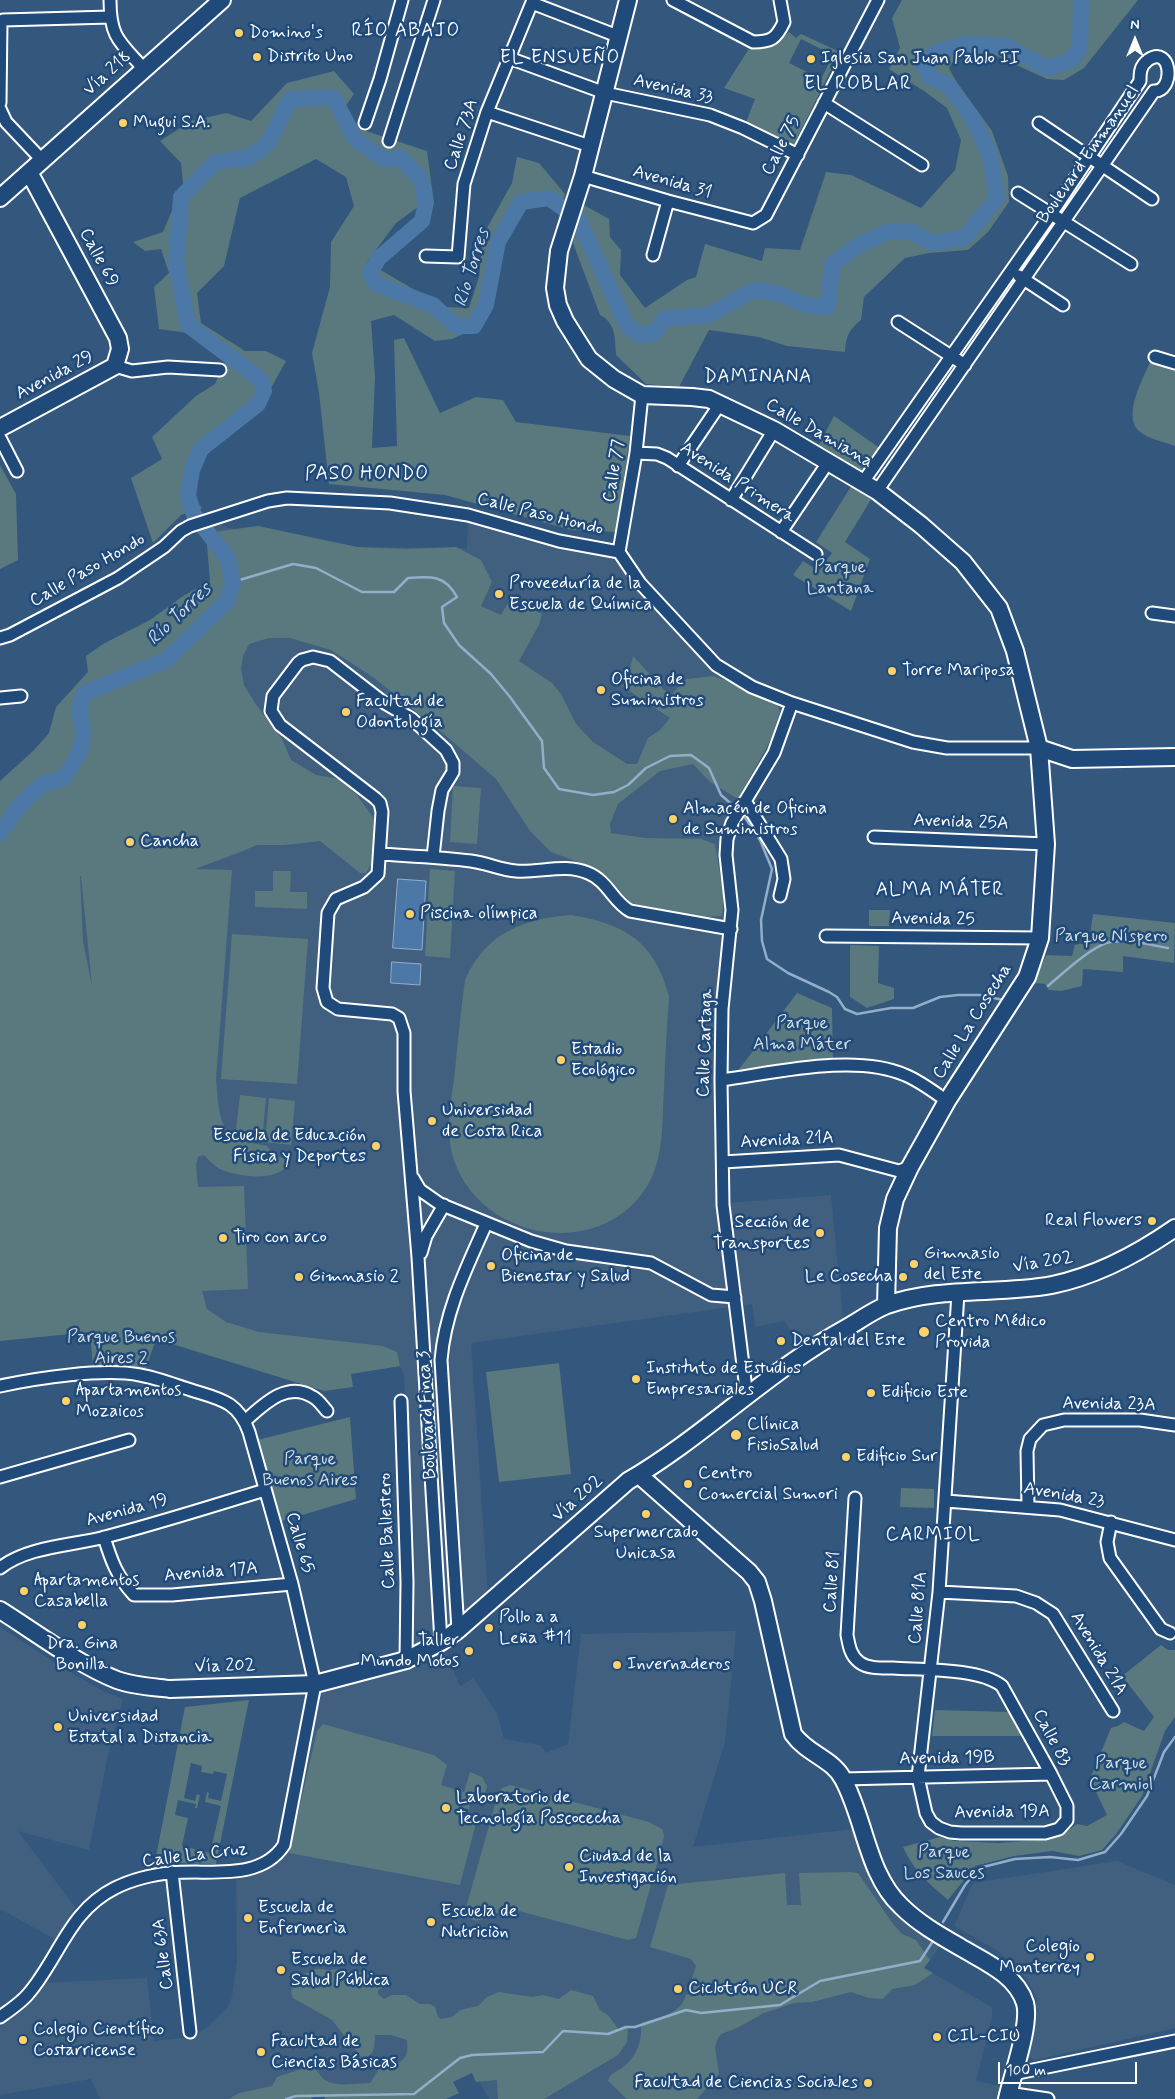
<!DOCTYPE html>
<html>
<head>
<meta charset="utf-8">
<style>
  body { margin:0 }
  #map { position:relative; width:1175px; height:2099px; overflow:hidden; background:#33577d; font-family:Mynerve,sans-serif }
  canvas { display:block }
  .north { position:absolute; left:1110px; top:15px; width:50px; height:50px; -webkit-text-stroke:4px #1f4a7a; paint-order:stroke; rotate:0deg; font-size:14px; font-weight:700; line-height:20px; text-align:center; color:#fff }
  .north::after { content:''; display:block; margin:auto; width:18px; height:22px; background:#fff; clip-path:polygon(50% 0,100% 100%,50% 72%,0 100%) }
  .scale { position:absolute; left:998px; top:2062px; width:139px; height:22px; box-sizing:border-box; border:2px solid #fff; border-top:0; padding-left:6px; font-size:15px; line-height:18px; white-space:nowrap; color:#fff; -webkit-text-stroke:4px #1f4a7a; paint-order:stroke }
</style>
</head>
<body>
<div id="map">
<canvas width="1175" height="2099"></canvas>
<div class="north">N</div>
<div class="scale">100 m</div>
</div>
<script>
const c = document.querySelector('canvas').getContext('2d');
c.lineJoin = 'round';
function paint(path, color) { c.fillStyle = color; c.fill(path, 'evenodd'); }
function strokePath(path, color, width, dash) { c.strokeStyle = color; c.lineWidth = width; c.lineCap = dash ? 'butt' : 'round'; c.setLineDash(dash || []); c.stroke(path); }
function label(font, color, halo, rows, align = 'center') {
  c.font = font + ' Mynerve,sans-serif'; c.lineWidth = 5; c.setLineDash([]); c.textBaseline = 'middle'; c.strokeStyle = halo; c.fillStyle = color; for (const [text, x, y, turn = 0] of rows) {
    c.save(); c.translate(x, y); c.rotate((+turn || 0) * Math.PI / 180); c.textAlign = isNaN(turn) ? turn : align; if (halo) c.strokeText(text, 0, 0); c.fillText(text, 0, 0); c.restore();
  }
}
const built = new Path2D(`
  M468 515 619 552 716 665 792 703 774 753 732 823 730 889 722 1009 728 1203 831 1195 844 1328 802 1355 785 1321 755 1327 752 1304 471 1343 488 1598 461 1621 409 1653 405 1400 404 1375 400 1366 356 1373 146 1328 6 946 166 660 227 557 202 519 234 529 259 526 357 547 467 548Z
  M0 1627 57 1664 101 1690 123 1699 108 1755 89 1850 18 1831 75 1907 56 1940 0 1909Z
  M736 1631 725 1742 693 1847 864 1828 888 1891 945 1940 924 1968 992 2007V2017L976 2081 1007 2087V2099H489L465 2057 414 2094 297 2096 286 2099H100L91 2079 0 2095V2017L41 1983 147 1978 154 2041 192 2037 208 2027 227 2008 232 1997 237 1961 236 1874 281 1856 317 1694 409 1665 443 1647 460 1686 473 1678 497 1713 504 1739 540 1745 546 1753 568 1744 581 1634Z
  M1117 1861 1175 1885V2028L1035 2060 1028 2056 1037 1998 1026 1978 998 1951 954 1926 973 1883Z`);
const green = new Path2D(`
  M902 0H1138L1084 68 1064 80 1047 79 990 53 956 57 949 68 956 81 992 131 1008 176 1009 202 988 232 968 250 929 253 905 258 864 297 861 320C849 330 846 336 845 352L787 346 759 337 709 330 679 387 646 384 616 355C615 338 616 323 600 315L573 243 582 204 609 219 610 237 621 250 620 275 645 308 687 280 696 277 705 244 762 261 765 248 800 250 826 172 851 175 921 208 955 170 961 140 947 108 924 91 889 69 900 48 892 18Z
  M789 32 796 38 801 34 840 52 793 146 745 125 755 99 724 88 748 50 773 46ZM801 39 833 55 821 79 789 63Z
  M334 71 354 94 345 107 360 129 427 151 433 196 396 223 367 262 444 307 469 308 479 277 483 235 512 183 517 157 539 163 565 194 561 213 544 205 532 203C503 226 493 290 483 325L452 339 435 341 394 315 371 321 375 377 372 448 397 446 394 340 404 338 440 413 476 397 503 400 516 422 630 436 616 532 571 530 445 495 329 484 319 393 312 353 330 287 331 242 354 206 346 177 316 159 240 198 224 266 197 293 201 323 245 351H266L286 361 257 413 210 447 199 460 191 494 202 508 181 515 153 543 131 478 162 459 152 437 196 396 215 384 227 357 207 338 195 334 159 329 154 287 169 273 161 249 145 251 133 242 163 232 183 184 181 163 160 141 191 121 226 113 251 121 287 83Z
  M1150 362 1175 371V446C1164 442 1148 439 1139 431 1122 416 1143 379 1150 362Z
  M834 416 881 449 862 475 817 448Z
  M0 465 16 494 18 560 0 569Z
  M852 485 872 498 845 542 870 559 851 611 793 575 803 561 819 571 832 553 816 542Z
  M258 526 357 547 407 549 456 547 481 560 492 582 481 606 501 615 511 598 542 614 539 625 519 661 552 683 561 694 576 724 593 742 627 764H637L648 738 660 730 670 718 622 686 629 673 633 656 670 696 686 679 713 676 745 687 776 703 780 711 772 737 738 799 710 782 693 764 660 771 618 804 610 824 611 833 645 838 701 839 715 844 724 897 722 916 700 917 631 903 607 876 592 867 551 852 530 831 496 779 445 735 373 677 331 650 290 638H269L249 644 243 656 241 669 244 685 255 703 282 739 291 760 316 775 339 779 357 795 374 819 372 863 366 873H360L320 841 285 845H257L238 853 195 869 232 870 216 1079C218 1098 217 1127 235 1139L240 1095 266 1098 262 1142 237 1140 267 1146 276 1157 286 1158 289 1164C276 1182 241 1177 222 1170 215 1167 209 1160 204 1155L198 1157 196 1165 198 1187 244 1186 248 1289 202 1291 207 1309 226 1322 259 1332 383 1346 397 1352 400 1366 351 1374 353 1387 324 1391 156 1339 145 1371 121 1367H93L90 1332 0 1341V781L34 750 49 733 56 707 88 672 86 656 103 644 150 620 183 596 210 581 206 533ZM80 876H81L92 986 83 941Z
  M453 786 481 788 477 844 450 842Z
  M430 869 455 871 450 958 425 956Z
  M273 871H291L290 892H307V909L255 907V891H277H273Z
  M869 910H890L889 926H869Z
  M1093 914 1175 923 1174 963 1123 956V972L1083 969 1082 986 1061 991 1049 990 1045 984 1034 983 1046 955 1072 956 1075 945 1089 942Z
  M571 915C625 924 654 941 669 996 667 1028 665 1059 664 1090 662 1120 664 1152 651 1179 609 1262 482 1244 454 1160 444 1131 452 1099 455 1070 458 1040 461 1010 465 980 486 933 522 919 571 915Z
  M232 934 308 939 297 1084 221 1079Z
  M850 945 879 946 878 983 894 988V999L867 1008 850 997Z
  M797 993 832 1008 833 1060 737 1072Z
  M269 1098 295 1101 291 1145 265 1142Z
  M559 1363 571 1474 499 1482 486 1372Z
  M350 1417 356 1499 282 1521 257 1440Z
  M901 1488 934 1489V1508L900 1507Z
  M1161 1645 1168 1650H1175V1717L1165 1731 1142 1796 1116 1834 1102 1850 1079 1856 1052 1851 1014 1856 975 1866 948 1900C929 1884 913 1870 903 1847L940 1837 955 1841 999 1843 1037 1840 1062 1835 1077 1824 1087 1826 1107 1815 1090 1779 1111 1728 1118 1726 1124 1722 1144 1731 1154 1717 1122 1676Z
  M249 1700 216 1864 183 1863 154 1867 185 1707ZM191 1763 202 1766 201 1772 213 1774 214 1771 227 1774 221 1801 208 1798 209 1793 207 1792 205 1802 221 1806 210 1853 182 1846 188 1818 175 1815 178 1800 196 1804 195 1808H197L200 1795 197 1794 195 1801 184 1798Z
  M935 1710 1011 1712 1025 1736H932Z
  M323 1724 434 1755 447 1765 441 1785 464 1792 470 1772 482 1777 487 1786 485 1793 471 1801 466 1820 476 1823 460 1885 289 1853 317 1731Z
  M510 1785 649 1822 662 1829 664 1835 663 1842 636 1938 628 1940 515 1910 503 1911 477 1921 467 1918 465 1911 498 1794 502 1788Z
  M850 1872 858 1873 893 1924 902 1934 916 1940 930 1960 924 1968 933 1973 915 1985 892 1989 883 1999 869 1998 851 1992 812 2002 794 2003 764 2013 737 2028 721 2034 718 2038 715 2047 719 2074 697 2099H627L608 2081C610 2073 616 2072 622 2068 638 2056 642 2041 641 2023 659 2018 683 2013 686 1994L688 1995 691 1991 690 1984 696 1966 691 1959 650 1947 668 1885 785 1873 787 1905H801L799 1873Z
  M317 1969 330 1970 336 1969 377 1975 375 1985 383 1987 378 1990V1994L384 1999 392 1995H406L420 2004H430L435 2007 438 2017 441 2019 452 2017 460 2010 478 2006 487 1997 499 1992 532 1997 543 1995 559 1999 571 1990 593 1996 600 2010 608 2015 619 2030 628 2027 627 2042 618 2055 544 2099H498L497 2080 476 2082 472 2073 453 2082 459 2093 446 2099H325L324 2096H314L311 2099H229L239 2093 272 2086 277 2077 311 2066C318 2069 319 2076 325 2080 338 2088 356 2083 370 2083L379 2069C395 2060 410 2068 407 2040L391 2035H375C374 2045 376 2053 365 2058L360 2056 332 2020 293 1998C286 1982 304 1973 317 1969Z`);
const water = new Path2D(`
  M398 879 426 881 422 950 393 948Z
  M392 962 421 964 420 985 391 983Z`);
const stream = new Path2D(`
  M233 582 293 564 316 568 362 592H394L408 578C431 576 445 575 457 597L442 607 444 623 459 645 491 674 510 697 542 741 544 768 559 789 593 795 614 792 628 785 646 768 670 756 691 755 709 768 721 795 736 808
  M742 813 760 840 772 869 761 920 762 941 767 959 788 973 829 992 837 997 845 1009 857 1014 891 1008H913L940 997 958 995H980L1003 1000
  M1048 986C1062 974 1094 944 1111 942 1130 939 1150 945 1168 948
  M943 1922 965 1885 979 1868 1015 1859 1050 1857 1078 1860 1105 1852 1121 1834 1147 1796 1164 1752 1175 1737
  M286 2099 296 2096 414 2094 460 2058 472 2055 543 2052 563 2031 608 2034 626 2027H635L686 2010 701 2013 780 2005 820 1981 920 1961 933 1941`);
const river = new Path2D(`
  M0 833 20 805 42 784 62 779C73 764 84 750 83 730 81 710 75 714 85 693L166 660 227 601 233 582 227 557 194 515 188 495 192 470 201 449 258 404 264 391 261 380 188 325 176 263 181 197 215 162 248 158 268 144 290 99 333 97 356 140 385 160 399 157 421 179 426 202 422 221 379 258 370 273 376 284 433 305 456 326H474L486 305 498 242 521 202 549 198 578 219 627 325 639 335 655 333 664 319 709 315 754 290 780 294 805 305 828 307 832 264 859 245 887 232 911 231 932 243 964 238 997 198 990 155 972 117 947 84 931 78 924 66 935 53 964 44 1006 46 1047 68 1070 61 1080 48 1081 0`);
const street = new Path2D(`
  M110 0C110 38 120 42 144 69
  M673 0 753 42C771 42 776 39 784 22L780 0
  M532 3 620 37
  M509 58 605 93 710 115 743 128 798 155
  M0 103 1 22 3 20 110 17
  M824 103 922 165
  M0 109 6 122 42 160
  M487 112 590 146
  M365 123 380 79 402 0
  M1039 123 1152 199
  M389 141 434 0
  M583 176 668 201 753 223 766 215 878 0
  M1018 193 1131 264
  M653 255 668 201
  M426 256 458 257 464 184 487 112 533 0
  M1019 276 1063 305
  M898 322 965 365
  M1155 357 1175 363
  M115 366 132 371 168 367 220 370
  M0 438 17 471
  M636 453 657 454 667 458 816 554
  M678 466 720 404
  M863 482 1051 214 1140 81C1140 73 1140 66 1148 60 1172 44 1175 92 1154 91L877 491
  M731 500 774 430
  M781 532 829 461
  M619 552 636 453 642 395
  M1152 613 1175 616
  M0 638 10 635 118 578 164 547 181 531 190 526 268 501 287 498 390 503 468 515 559 541 619 552 640 583 716 665 752 687 792 703 913 742 947 748H1039
  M0 698 21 696
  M745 801 781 859 784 879 780 896
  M874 837 1046 844
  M380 854C410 856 441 857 471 861 487 863 501 870 516 871 540 873 565 863 588 873 608 881 613 902 630 911L731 929
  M433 857 438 811 442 790 453 772V763L446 750 412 719 383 702 330 661 313 657 302 660 298 663 273 696 271 711 280 725 375 798 380 803 382 812 378 874 364 887 336 899 328 913 323 988 327 1002 338 1009 392 1014 399 1018 404 1033V1091L418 1257 441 1642
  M826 936 1040 938
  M721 1080C774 1073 855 1053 905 1075 920 1081 934 1092 947 1101
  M723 1162 839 1155 899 1171 910 1167
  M413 1178 420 1190 440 1204 531 1241 566 1251 651 1263 711 1295 735 1297
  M421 1253 426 1236 444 1205
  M0 1386C38 1378 102 1368 140 1375 157 1378 175 1385 191 1390 220 1399 238 1401 249 1432L292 1584 315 1684 284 1845C260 1882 208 1869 171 1873 153 1874 131 1880 115 1888 69 1911 60 1956 29 1993 22 2002 10 2010 0 2017
  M747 1397 723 1205 721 1080 722 1009 732 910 726 855 727 839 732 823 774 753 792 703
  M401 1401 407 1582 406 1660
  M245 1421C263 1405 287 1380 313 1397 319 1400 323 1407 327 1411
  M0 1477 129 1440
  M855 1498 847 1635C849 1645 850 1655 859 1662 868 1669 882 1668 893 1668 922 1670 980 1668 1002 1686L1051 1774 1067 1806V1820L1059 1829 1045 1833H961L950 1832 939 1828 931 1822 926 1813 918 1777 939 1592 958 1293
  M946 1501 1060 1510 1175 1540
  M1028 1506 1027 1451 1030 1439 1043 1425 1064 1420H1140L1175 1425
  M1111 1522 1107 1542 1110 1558 1161 1629 1170 1633
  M104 1537C111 1560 117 1577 134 1595H172L292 1584
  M0 1568C28 1546 71 1546 105 1537 159 1523 212 1506 265 1490
  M939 1592 1016 1596 1036 1603 1053 1614 1113 1711
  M458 1630 441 1360C445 1311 466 1269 486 1224
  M843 1779 1051 1774
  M172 1872 190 2032
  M1013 2074 1175 2041
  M1008 2093 1048 2099`);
const secondary = new Path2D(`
  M628 0 583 176 559 251 555 288 558 305 565 321 589 359 614 379 642 395 692 397 709 399 774 430 877 491 921 525 963 562 999 608 1015 651 1039 748 1046 844 1040 938 1027 977 947 1101 910 1167 895 1199 888 1228 886 1305
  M0 198 222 0
  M0 428 115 366 120 349 118 338 29 172
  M1039 748 1072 759 1175 757
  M639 1475 749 1572 757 1582 763 1601 793 1734C807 1754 833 1759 843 1779 865 1819 867 1874 901 1906 918 1923 939 1935 960 1947 983 1961 1016 1974 1025 2003 1031 2024 1012 2076 1007 2099
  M0 1610C35 1632 79 1665 117 1680 133 1686 153 1687 170 1689L315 1684 406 1660 441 1642 458 1630 628 1481C705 1436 769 1370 848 1327 860 1320 874 1310 887 1305 940 1286 998 1295 1052 1285 1096 1276 1139 1253 1175 1228`);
const markers = [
  [239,33,5,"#ffd166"],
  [257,57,5,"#ffd166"],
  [811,59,5,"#ffd166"],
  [123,123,5,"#ffd166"],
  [499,594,5,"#ffd166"],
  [892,671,5,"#ffd166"],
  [601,690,5,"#ffd166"],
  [346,712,5,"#ffd166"],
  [673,819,5,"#ffd166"],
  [130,842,5,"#ffd166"],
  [410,914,5,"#ffd166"],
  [561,1060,5,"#ffd166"],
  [432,1121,5,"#ffd166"],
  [376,1146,5,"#ffd166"],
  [1152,1221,5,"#ffd166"],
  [820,1233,5,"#ffd166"],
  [223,1238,5,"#ffd166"],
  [914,1264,5,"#ffd166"],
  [491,1266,5,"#ffd166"],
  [299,1277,5,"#ffd166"],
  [903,1277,5,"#ffd166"],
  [924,1332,6,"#ffd166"],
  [781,1341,5,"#ffd166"],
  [636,1379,5,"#ffd166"],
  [871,1393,5,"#ffd166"],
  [66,1401,5,"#ffd166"],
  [736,1435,6,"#ffd166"],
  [846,1457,5,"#ffd166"],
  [688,1484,5,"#ffd166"],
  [646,1514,5,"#ffd166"],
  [24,1591,5,"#ffd166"],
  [82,1625,5,"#ffd166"],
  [489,1628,5,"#ffd166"],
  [469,1651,5,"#ffd166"],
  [617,1665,5,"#ffd166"],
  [58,1727,5,"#ffd166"],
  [446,1808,5,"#ffd166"],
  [569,1867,5,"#ffd166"],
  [248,1918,5,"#ffd166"],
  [431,1922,5,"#ffd166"],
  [1090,1957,5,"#ffd166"],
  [281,1970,5,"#ffd166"],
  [678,1989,5,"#ffd166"],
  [937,2037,5,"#ffd166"],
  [23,2040,5,"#ffd166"],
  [261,2052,5,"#ffd166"],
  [868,2083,5,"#ffd166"]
];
const poiNames = [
  ["Domino's",249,33],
  ["Distrito Uno",267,57],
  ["Iglesia San Juan Pablo II",821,59],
  ["Mugui S.A.",133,123],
  ["Proveeduría de la",509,584],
  ["Escuela de Química",509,605],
  ["Torre Mariposa",902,671],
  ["Oficina de",611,680],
  ["Suministros",611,701],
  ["Facultad de",356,702],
  ["Odontología",356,723],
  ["Almacén de Oficina",683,809],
  ["de Suministros",683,830],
  ["Cancha",140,842],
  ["Piscina olímpica",420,914],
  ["Estadio",571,1050],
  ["Ecológico",571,1071],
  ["Universidad",442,1111],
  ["de Costa Rica",442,1132],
  ["Escuela de Educación",366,1136,"right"],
  ["Física y Deportes",366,1157,"right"],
  ["Real Flowers",1142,1221,"right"],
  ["Sección de",810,1223,"right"],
  ["Transportes",810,1244,"right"],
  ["Tiro con arco",233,1238],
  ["Gimnasio",924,1254],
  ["del Este",924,1275],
  ["Oficina de",501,1256],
  ["Bienestar y Salud",501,1277],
  ["Gimnasio 2",309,1277],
  ["Le Cosecha",893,1277,"right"],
  ["Centro Médico",935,1322],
  ["Provida",935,1343],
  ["Dental del Este",791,1341],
  ["Instituto de Estudios",646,1369],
  ["Empresariales",646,1390],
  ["Apartamentos",76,1391],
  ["Mozaicos",76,1412],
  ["Edificio Este",881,1393],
  ["Clínica",747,1425],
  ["FisioSalud",747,1446],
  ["Edificio Sur",856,1457],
  ["Centro",698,1474],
  ["Comercial Sumori",698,1495],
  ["Supermercado",646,1533,"center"],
  ["Unicasa",646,1554,"center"],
  ["Apartamentos",34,1581],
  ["Casabella",34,1602],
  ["Pollo a a",499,1618],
  ["Leña #11",499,1639],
  ["Taller",459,1641,"right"],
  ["Mundo Motos",459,1662,"right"],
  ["Dra. Gina",82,1644,"center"],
  ["Bonilla",82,1665,"center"],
  ["Invernaderos",627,1665],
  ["Universidad",68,1717],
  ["Estatal a Distancia",68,1738],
  ["Laboratorio de",456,1798],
  ["Tecnología Poscocecha",456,1819],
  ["Ciudad de la",579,1857],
  ["Investigación",579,1878],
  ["Escuela de",258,1908],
  ["Enfermerìa",258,1929],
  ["Escuela de",441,1912],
  ["Nutriciòn",441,1933],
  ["Colegio",1080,1947,"right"],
  ["Monterrey",1080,1968,"right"],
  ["Escuela de",291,1960],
  ["Salud Pública",291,1981],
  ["Ciclotrón UCR",688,1989],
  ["Colegio Científico",33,2030],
  ["Costarricense",33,2051],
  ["CIL-CIU",947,2037],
  ["Facultad de",271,2042],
  ["Ciencias Básicas",271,2063],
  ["Facultad de Ciencias Sociales",858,2083,"right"]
];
const streetNames = [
  ["Vía 218",108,74,-42],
  ["Avenida 33",673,90,13],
  ["Calle 73A",462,135,-72],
  ["Calle 75",782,146,-63],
  ["Boulevard Emmanuel",1089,155,-55],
  ["Avenida 31",672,183,16],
  ["Calle 69",98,258,62],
  ["Avenida 29",55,376,-28],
  ["Calle Damiana",819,434,30],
  ["Calle 77",615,471,-81],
  ["Avenida Primera",737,483,33],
  ["Calle Paso Hondo",540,515,14],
  ["Calle Paso Hondo",88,571,-30],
  ["Avenida 25A",961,823,2],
  ["Avenida 25",933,920,1],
  ["Calle La Cosecha",973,1022,-58],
  ["Calle Cartaga",706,1043,-88],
  ["Avenida 21A",787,1141,-3],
  ["Vía 202",1043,1263,-10],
  ["Avenida 23A",1109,1405,1],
  ["Boulevard Finca 3",428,1415,-93],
  ["Avenida 23",1064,1496,10],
  ["Vía 202",578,1499,-42],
  ["Avenida 19",127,1511,-15],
  ["Calle Ballestero",388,1531,-92],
  ["Calle 65",299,1543,74],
  ["Avenida 17A",211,1573,-5],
  ["Calle 81",833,1582,-86],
  ["Calle 81A",919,1608,-85],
  ["Avenida 21A",1098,1654,59],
  ["Vía 202",225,1667,-2],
  ["Calle 83",1051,1738,62],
  ["Avenida 19B",947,1759,-1],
  ["Avenida 19A",1002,1813,-1],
  ["Calle La Cruz",195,1856,-7],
  ["Calle 63A",164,1954,-97]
];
const parkNames = [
  ["Parque",840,568],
  ["Lantana",840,589],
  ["Parque Níspero",1111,937],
  ["Parque",802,1024],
  ["Alma Máter",802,1045],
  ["Parque Buenos",121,1338],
  ["Aires 2",121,1359],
  ["Parque",310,1460],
  ["Buenos Aires",310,1481],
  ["Parque",1121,1764],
  ["Carmiol",1121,1785],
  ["Parque",944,1853],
  ["Los Sauces",944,1874]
];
const neighbourhoodNames = [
  ["RÍO ABAJO",406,32],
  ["EL ENSUEÑO",560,59],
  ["EL ROBLAR",858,85],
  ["DAMINANA",758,378],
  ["PASO HONDO",367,475],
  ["ALMA MÁTER",940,891],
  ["CARMIOL",933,1536]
];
const waterNames = [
  ["Río Torres",473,268,-73],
  ["Río Torres",180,615,-44]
];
paint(built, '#41607f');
paint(green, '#59797e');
paint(water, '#4b78a6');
strokePath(water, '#93aeca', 1);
strokePath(stream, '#93aeca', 2.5);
strokePath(river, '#4b78a6', 16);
strokePath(street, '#fff', 15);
strokePath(secondary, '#fff', 20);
strokePath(street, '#1f4a7a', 11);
strokePath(secondary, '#1f4a7a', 16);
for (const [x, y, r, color] of markers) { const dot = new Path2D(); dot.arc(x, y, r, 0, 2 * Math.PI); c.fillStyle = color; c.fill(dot); strokePath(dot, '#1f4a7a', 2); }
label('18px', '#fff', '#1f4a7a', poiNames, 'left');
label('18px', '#fff', '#1f4a7a', streetNames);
label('18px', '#d6dedf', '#1f4a7a', parkNames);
c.letterSpacing = '1px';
label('19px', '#fff', '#1f4a7a', neighbourhoodNames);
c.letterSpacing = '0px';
label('italic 19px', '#d2dde9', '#1f4a7a', waterNames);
</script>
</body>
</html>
